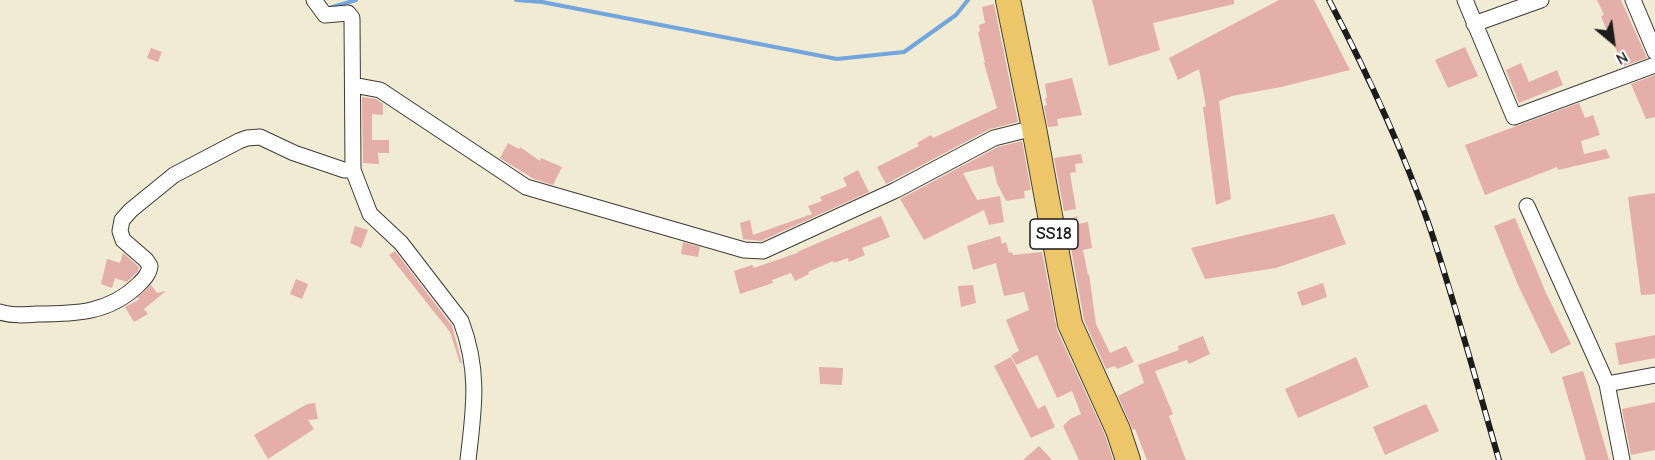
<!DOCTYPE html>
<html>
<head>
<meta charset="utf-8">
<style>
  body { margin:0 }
  #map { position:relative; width:1655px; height:460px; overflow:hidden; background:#f2ebd4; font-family:"Comic Neue",sans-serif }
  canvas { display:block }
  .north { position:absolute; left:1583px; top:12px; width:60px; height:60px; -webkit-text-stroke:4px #fff; paint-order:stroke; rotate:151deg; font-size:16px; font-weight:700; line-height:24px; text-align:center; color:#1c1c1c }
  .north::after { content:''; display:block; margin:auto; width:21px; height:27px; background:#1c1c1c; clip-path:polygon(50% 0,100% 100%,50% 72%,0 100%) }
</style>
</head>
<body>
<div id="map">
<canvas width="1655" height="460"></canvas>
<div class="north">N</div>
</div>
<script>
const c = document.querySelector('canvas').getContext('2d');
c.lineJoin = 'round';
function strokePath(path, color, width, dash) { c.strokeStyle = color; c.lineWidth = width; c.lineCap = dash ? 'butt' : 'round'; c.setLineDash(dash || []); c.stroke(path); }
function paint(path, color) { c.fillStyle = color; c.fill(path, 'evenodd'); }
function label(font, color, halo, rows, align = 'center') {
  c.font = font + ' "Comic Neue",sans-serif'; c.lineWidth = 4.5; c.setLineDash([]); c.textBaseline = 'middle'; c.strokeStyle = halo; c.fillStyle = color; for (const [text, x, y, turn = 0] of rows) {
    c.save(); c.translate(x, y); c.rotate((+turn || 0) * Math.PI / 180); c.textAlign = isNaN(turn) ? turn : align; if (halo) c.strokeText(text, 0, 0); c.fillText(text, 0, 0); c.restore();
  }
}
const stream = new Path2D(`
  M516 0 542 2 837 59 904 52 956 15 968 0
  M329 8 356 0`);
const building = new Path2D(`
  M1092 0H1234V4L1153 23 1160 50 1109 66Z
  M1279 0H1314L1350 70 1281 87 1232 96 1219 101 1231 199 1216 205 1203 107 1206 106 1199 69 1178 80 1169 58Z
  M1597 0H1621L1647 58 1624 66 1605 26 1601 16 1604 15Z
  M994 4 1018 122 990 129 886 184 877 167 919 146 917 143 931 135 933 138 997 108 984 63H985L978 32 980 31 979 25 985 23 982 7Z
  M1465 47 1478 76 1448 88 1435 60Z
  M151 48 162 52 158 62 147 58Z
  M1521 63 1529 82 1557 70 1563 85 1519 103 1506 70Z
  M1655 75V117L1646 119 1631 84Z
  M1072 78 1082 115 1057 119 1058 126 1048 127 1044 106 1047 105 1045 98H1047L1045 84Z
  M362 97 376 99 383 104V115L372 114V140H389V153H378L379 164 363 163Z
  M1579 103 1585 118 1593 115 1600 135 1581 141 1584 154 1606 149 1610 158 1558 170 1557 167 1485 195 1465 145Z
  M1022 141 1031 190 1024 191 1025 198 1006 201 997 183 993 166 963 173 977 200 1000 196 1004 222 989 225 984 210 924 240 900 199 998 147Z
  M508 143 519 149 520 147 540 161 541 158 562 167 553 185 534 179 500 158Z
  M1081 154 1083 163 1075 164 1076 172 1070 173 1076 209 1064 211 1054 158Z
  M858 170 869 192 761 241 742 239H743L740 223 750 220 753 235 812 214 808 206 822 201 820 197 847 186 843 178Z
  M1655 193V294L1641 295 1628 197Z
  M1334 214 1346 244 1276 268 1205 279 1191 248Z
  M881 216 890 237 862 248 865 255 849 262 848 258 834 263 833 261 808 272 809 274 795 281 791 273 772 280 773 283 740 294 734 271 752 265 754 268 800 252H797Z
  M1077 216 1078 224 1088 222 1092 248 1083 250 1088 275 1089 274 1096 324 1110 353 1126 346 1134 362 1117 369 1115 366 1106 369 1084 320 1066 221Z
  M1515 218 1546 293 1571 344 1551 354 1518 285 1494 226Z
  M355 226 368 230 361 248 350 243Z
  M1000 236 1002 244 1006 242 1009 253 1012 252 1013 255 1042 252 1057 330 1105 435 1113 460H1079L1063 426 1070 419 1081 414 1072 391 1057 398 1037 355 1016 365 1011 355 1019 351 1006 320 1029 310 1024 292 1004 296 996 263 973 270 967 246Z
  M683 242 700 247 698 257 681 254Z
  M395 251 452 326 462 363H460L450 332 389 255Z
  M123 253 139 267 138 271 127 282 115 278 112 288 101 284 107 259 120 263Z
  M296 279 308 284 302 299 290 294Z
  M1323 283 1327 297 1302 306 1297 292Z
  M151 285 157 293 166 291 144 309 148 314 134 322 125 307 140 299 137 298Z
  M973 285 976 303 961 307 958 286Z
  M1655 335V358L1619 365 1615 343Z
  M1203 336 1210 354 1189 364 1187 360 1155 371 1173 414 1169 416 1186 460H1147L1135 429 1133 430 1118 396 1144 383 1138 365 1179 350 1178 346Z
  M1011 357 1038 409 1045 405 1055 427 1031 438 994 366Z
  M1356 357 1369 387 1298 418 1285 389Z
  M819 367 843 368 842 385 820 384Z
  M1583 371 1586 380 1609 460H1586L1562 377Z
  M1655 402V450L1631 455 1622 409Z
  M315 403 318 419 308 420 314 429 268 459 254 435 307 404Z
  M1426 404 1439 431 1385 455 1373 427Z
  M1039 446 1052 460H1023Z`);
const minor = new Path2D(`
  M314 0 325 15 348 13 352 18 353 170 370 214 401 243 461 321C480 371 474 409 468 460
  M1465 0 1514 117 1655 65
  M1633 0 1655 52
  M1474 24 1541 0
  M353 85 380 90 526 187 744 250 763 251 896 190 994 138 1034 128
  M1527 206 1607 384 1622 460
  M0 312C12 316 25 315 37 314 76 314 109 313 138 285 144 279 149 274 150 266L146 260 123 240 120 231 122 220 131 210 174 175 239 141 247 138 260 137 294 153 344 170H353
  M1607 384 1655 375`);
const primary = new Path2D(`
  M1008 0 1034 128 1070 324 1118 430 1128 460`);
const rail = new Path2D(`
  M1329 0C1367 73 1402 147 1429 225 1455 302 1476 381 1499 460`);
const shields = [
  [1054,234,48]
];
const shieldNames = [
  ["SS18",1054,234]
];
strokePath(stream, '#73a5de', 4);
paint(building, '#e4aea9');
strokePath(minor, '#3c3b38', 17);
strokePath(primary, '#3c3b38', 26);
strokePath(minor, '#fff', 15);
strokePath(primary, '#ecc669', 24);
strokePath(rail, '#1c1c1c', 6);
strokePath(rail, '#fff', 4, [11]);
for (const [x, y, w] of shields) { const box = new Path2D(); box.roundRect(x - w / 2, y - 15, w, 30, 4.5); c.fillStyle = '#fff'; c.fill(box); strokePath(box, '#1c1c1c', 1.5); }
label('bold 18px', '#1c1c1c', null, shieldNames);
</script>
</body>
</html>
